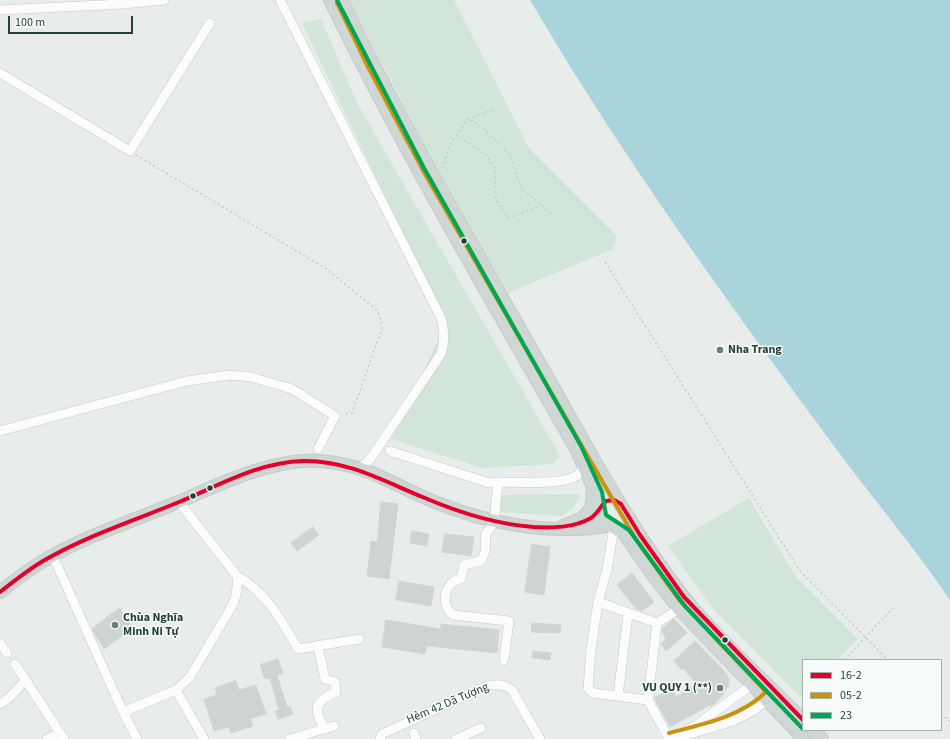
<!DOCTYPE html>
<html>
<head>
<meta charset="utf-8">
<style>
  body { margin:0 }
  #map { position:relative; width:950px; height:739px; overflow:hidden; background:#e8edeb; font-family:"Source Sans 3",sans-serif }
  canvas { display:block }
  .legend { position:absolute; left:802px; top:659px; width:140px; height:72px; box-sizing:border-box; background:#f7fbf9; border:1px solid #a3b1ad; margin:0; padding:5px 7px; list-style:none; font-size:12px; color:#24423a }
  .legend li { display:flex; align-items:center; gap:8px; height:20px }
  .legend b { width:20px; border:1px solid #a3b1ad }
  .scale { position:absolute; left:8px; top:16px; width:125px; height:18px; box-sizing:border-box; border:2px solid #24423a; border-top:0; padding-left:5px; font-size:12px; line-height:14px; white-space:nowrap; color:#24423a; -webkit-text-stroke:3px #f7fbf9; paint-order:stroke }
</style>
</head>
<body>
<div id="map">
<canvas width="950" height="739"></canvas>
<ul class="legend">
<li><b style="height:5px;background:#e4002b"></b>16-2</li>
<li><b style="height:5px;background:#cd920c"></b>05-2</li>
<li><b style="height:5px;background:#00a651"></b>23</li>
</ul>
<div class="scale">100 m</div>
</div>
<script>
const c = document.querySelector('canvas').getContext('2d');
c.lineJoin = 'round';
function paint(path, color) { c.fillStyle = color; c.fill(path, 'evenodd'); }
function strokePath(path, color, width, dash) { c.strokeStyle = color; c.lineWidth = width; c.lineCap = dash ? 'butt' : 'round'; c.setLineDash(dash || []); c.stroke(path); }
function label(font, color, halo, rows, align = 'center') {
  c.font = font + ' "Source Sans 3",sans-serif'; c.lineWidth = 3; c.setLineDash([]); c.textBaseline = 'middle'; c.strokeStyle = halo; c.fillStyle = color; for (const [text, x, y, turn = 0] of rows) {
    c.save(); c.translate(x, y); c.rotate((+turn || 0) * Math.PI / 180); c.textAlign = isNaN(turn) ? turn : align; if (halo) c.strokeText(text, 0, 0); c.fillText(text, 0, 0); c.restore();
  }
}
const green = new Path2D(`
  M350 0H454L529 148 617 236 613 249 508 293 442 181Z
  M321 19 357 103 560 456 554 464 482 468 391 439 446 324 302 23Z
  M580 494 574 508 562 516 499 512 502 495Z
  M749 498 796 577 858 639 837 660H803V694L800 697 713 609 668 546Z`);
const water = new Path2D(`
  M530 0H950V600C915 548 874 500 837 450 729 304 622 157 530 0Z`);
const building = new Path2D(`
  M381 502 398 504 389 579 367 576 371 541 377 542Z
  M313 527 319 535 297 551 291 543Z
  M412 531 429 534 427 546 410 543Z
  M445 534 474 537 471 556 442 552Z
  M532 544 550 547 544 595 525 592Z
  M632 573 654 602 642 611 636 609 617 585Z
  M399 581 434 587 431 606 396 600Z
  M120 608 133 628 104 649 92 629Z
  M674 619 687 633 666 651 661 644 666 638 662 632V629Z
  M386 620 441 629V624L499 630 497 653 427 646 425 654 382 647Z
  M532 623 561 625 560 633 532 632Z
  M695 641 726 673 729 679V686L723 693 724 694 711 707 710 705 670 727 654 698 665 692 663 688 669 685 676 697 697 684 683 668 682 670 674 661Z
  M533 651 551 653 550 660 532 658Z
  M278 659 283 673 277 675 287 707 290 706 293 714 278 719 275 711 279 710 270 678 265 679 260 665Z
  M236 681 239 690 256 685 266 714 250 719 253 726 231 733 229 727 214 731 204 699 217 695 215 688Z`);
const path = new Path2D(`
  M493 109 468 119 478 124 509 154 521 188 553 215
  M456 135 485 154 495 168 496 201 508 218 541 206
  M136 155 325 268 378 311 382 328 352 413 343 414
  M442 168 450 145 468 119
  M605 262 800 571 888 660
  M844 660 895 606
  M941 714 950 721`);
const minor = new Path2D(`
  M280 0 441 318C445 331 445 341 441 354L371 458 359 469
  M0 10 123 4 164 0
  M0 73 130 151 210 23
  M0 431 187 381 230 375 251 377 292 389 335 416 318 449
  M390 451 489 483 498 482
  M613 533 607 570 598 602 591 649 588 688 593 693 648 700 669 739
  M53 556 123 712 176 690 204 739
  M237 576C266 592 282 621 298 649L359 639
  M598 602 657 623 679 609
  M0 643 7 653
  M318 647 325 679 335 682 336 692C313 702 314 709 324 729
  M504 660 509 621 453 615C440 606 444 581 461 579L464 565 481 561 485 552 486 534 494 522 498 482C516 482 560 485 574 477 579 475 582 470 583 465
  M15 664 64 739
  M176 690 190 677 232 606C237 596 238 587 237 576L179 502
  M618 696 628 614
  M648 700 657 623
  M0 704 9 698 25 681
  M123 712 137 739
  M685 731 698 724 757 681
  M414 733 416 739
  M47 739 60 733
  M290 739 334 726
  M380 739 382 734 484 687C494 684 503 683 512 690L540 739
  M456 739 481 728
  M671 739C705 729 746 723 771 696`);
const major = new Path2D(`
  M330 0C405 154 492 301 576 449L596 494 601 519 624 534 657 581 679 609 804 739
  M342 0C400 122 469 239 536 357 582 437 625 522 683 596 718 640 763 679 803 720
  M563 526C580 521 595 513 592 493
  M0 592C14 581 28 570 43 561 85 536 133 521 178 502 216 486 252 468 293 462 313 459 337 462 358 468 383 476 406 490 430 500 487 524 551 536 613 525
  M813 730 822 739`);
const bus1 = new Path2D(`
  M0 592C14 581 28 570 43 561 86 536 133 521 179 502 218 486 259 462 303 461 348 460 385 482 425 498 460 513 495 524 533 527 552 528 574 528 591 518 597 514 601 506 606 501L614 500 621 504 640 535 684 597 803 720`);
const bus2 = new Path2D(`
  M337 3 368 67 425 174 635 538 680 601 766 692C740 717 704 724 669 733`);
const bus3 = new Path2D(`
  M337 0 424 168 581 446 602 492 606 515 629 530 684 605 803 729`);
const markers = [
  [464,241,3.5,"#24423a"],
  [720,350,4,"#697e78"],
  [210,488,3.5,"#24423a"],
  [193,496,3.5,"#24423a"],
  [115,625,4,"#697e78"],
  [725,640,3.5,"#24423a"],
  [720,688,4,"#697e78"]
];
const poiNames = [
  ["Nha Trang",728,350],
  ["Chùa Nghĩa",123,618],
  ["Minh Ni Tự",123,632],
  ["VU QUY 1 (**)",712,688,"right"]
];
const streetNames = [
  ["Hẻm 42 Dã Tượng",448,704,-23]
];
paint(green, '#d1e6d8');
paint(water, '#a9d4db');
paint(building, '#cfd4d2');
strokePath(building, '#d1d6d4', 1);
strokePath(minor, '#c5cac8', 10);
strokePath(major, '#c3ccc9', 14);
strokePath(path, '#c3ccca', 1.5, [2, 3]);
strokePath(minor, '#fcfcfc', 9);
strokePath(major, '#cfd7d5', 12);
strokePath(bus1, '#e4002b', 4);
strokePath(bus2, '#cd920c', 4);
strokePath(bus3, '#00a651', 4);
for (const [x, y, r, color] of markers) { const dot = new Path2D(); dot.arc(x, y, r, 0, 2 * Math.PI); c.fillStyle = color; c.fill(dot); strokePath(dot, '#f7fbf9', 1.5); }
label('bold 12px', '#24423a', '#f7fbf9', poiNames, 'left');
label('12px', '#24423a', '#f7fbf9', streetNames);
</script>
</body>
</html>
